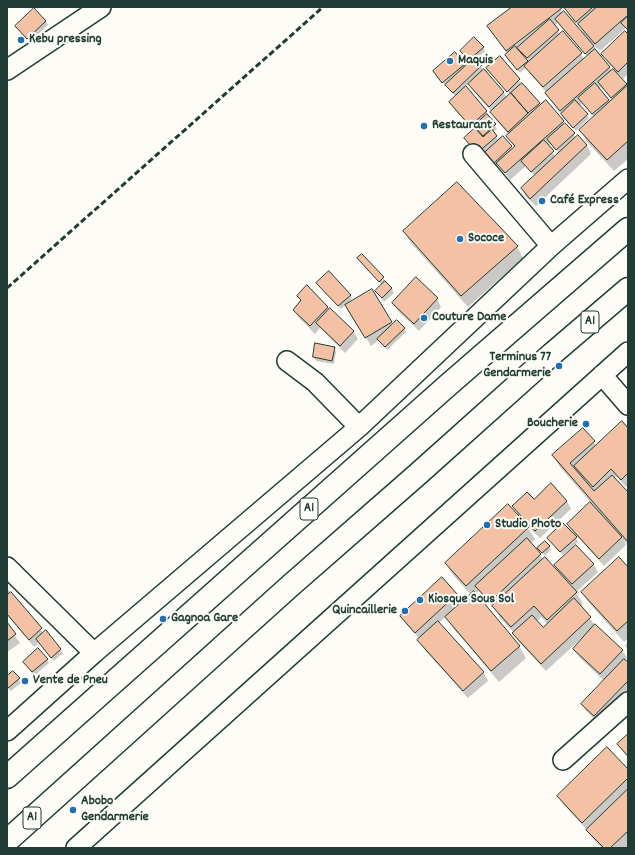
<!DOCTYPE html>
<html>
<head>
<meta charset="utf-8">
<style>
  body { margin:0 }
  #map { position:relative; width:635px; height:855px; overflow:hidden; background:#fdfcf7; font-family:Dekko,sans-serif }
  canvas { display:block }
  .frame { position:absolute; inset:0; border:8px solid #1f3d34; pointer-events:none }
</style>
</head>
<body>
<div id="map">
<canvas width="635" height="855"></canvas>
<div class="frame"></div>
</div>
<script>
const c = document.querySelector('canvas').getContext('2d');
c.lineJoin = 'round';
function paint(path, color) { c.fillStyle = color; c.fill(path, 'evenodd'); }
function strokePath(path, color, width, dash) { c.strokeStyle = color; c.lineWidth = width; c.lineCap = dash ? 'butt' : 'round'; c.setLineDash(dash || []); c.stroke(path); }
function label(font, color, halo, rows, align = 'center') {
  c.font = font + ' Dekko,sans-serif'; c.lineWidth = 4; c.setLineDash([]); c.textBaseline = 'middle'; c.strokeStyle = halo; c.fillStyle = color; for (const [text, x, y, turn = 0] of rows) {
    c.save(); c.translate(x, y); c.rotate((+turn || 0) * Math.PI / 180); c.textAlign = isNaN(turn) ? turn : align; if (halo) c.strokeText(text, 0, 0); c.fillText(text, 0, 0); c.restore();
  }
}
const shadow = new Path2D(`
  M514 7H559L563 13 584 36H585L582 30 564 7H628V31L626 28 600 51 591 42 612 71 614 69 607 62 603 54 628 36V74L623 79 620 75 618 76 628 87V159L614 171 587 142 580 130 595 117 582 103 579 106 589 118 576 131 564 118 551 101 547 93 530 74 527 67 520 73 508 59 506 56 508 54 493 34 489 27ZM558 23 588 57 585 60 581 54 563 33 561 35 554 26ZM520 51 530 62 528 64 519 52ZM601 87 613 100 610 103 599 89Z
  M46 21 48 25 30 42 16 27Z
  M483 47 485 51 475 60 504 93 507 98 510 95 490 72 500 58 541 107 546 102 576 138 578 136 587 146 591 154 536 206 526 197 522 189 535 176 526 166 510 180 498 164 494 168 483 154 474 131 455 110 450 102 456 97 436 75 465 64 466 67 471 62 461 51ZM469 84 474 92 492 112 496 120 509 135 507 136 515 148 513 150 511 146 499 141 493 132 497 129 486 111 465 87ZM478 130 484 137 483 139 477 132ZM551 144 559 153 556 157 548 147Z
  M404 231 517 247 523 258 468 307 411 243Z
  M358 258 383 278 392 289 394 293 384 302 376 291 382 285Z
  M320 287 350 295 352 299 341 309Z
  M372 290 393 326 404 328 406 332 387 350 379 340 371 346 347 306Z
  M298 296 328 307 353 331 358 339 345 353 320 328 315 334 299 318 294 310 302 302Z
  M437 299 441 307 419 331 398 311 393 303Z
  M334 348 336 352 334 364 316 361 314 357Z
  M628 429V485L626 487 616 476 614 478 628 494V545L624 541 626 545 604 566 573 532 568 524 591 503 560 467 553 456 594 442 596 446Z
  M551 484 567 501 571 509 540 538 527 526 535 539 530 544 543 560 560 574 555 565 593 564 598 572 576 592 583 604 581 607 590 618 595 626 622 650 627 658 625 660 628 663V693L599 724 587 712 582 704 604 681 579 657 574 649 587 636 586 634 546 671 518 641 514 633 500 618 496 610 479 591 475 595 519 646 526 658 499 682 453 628 446 616 439 623 484 673 488 681 468 698 423 648 419 640 420 639 406 624 401 616 456 594 462 603 471 595 453 575 446 564 519 516 513 506 534 500ZM541 617 548 624 543 629 536 622Z
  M576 538 578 542 563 555 551 542Z
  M549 546 551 550 545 556 539 548Z
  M628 569V639L624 642 589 603 582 592Z
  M7 588 44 634 46 632 61 650 63 653 54 661 39 643 34 647 7 615Z
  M7 624 20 643 7 652Z
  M628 642V651L625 645Z
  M47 659 49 663 34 676 24 662Z
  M13 672 21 683 11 691 7 687V677Z
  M628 735V758L618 745Z
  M628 771V848H602L592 838 588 831 563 804 558 796Z`);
const building = new Path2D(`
  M512 7H561L562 8 506 51 487 26Z
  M564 7H593L576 22Z
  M597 7H628V15L595 44 578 24Z
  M34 8 46 21 27 39 15 26Z
  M564 11 594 46 585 54 555 19Z
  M628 16V30L621 23Z
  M550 19 559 30 527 58 517 48Z
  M563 31 582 53 543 87 524 66Z
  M625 31 628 34V62L618 72 601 54Z
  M474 37 484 47 469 60 460 51Z
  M515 46 528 61 517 70 505 55Z
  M595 49 610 67 560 111 545 93Z
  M455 52 465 64 442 83 433 71Z
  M500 56 520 79 507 92 486 68Z
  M474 58 482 65 453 93 445 85Z
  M484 69 504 92 489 107 468 84Z
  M613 69 627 84 611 98 598 82Z
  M522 83 540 103 528 113 511 93Z
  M595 83 609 100 592 114 578 98Z
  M628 85V141L607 160 579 130Z
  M466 86 487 111 470 126 449 102Z
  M511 93 528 113 508 132 490 112Z
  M546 100 564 121 505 173 496 163 515 146 506 136Z
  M575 100 588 114 573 128 561 114Z
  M487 114 496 124 483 136 474 126Z
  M565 123 575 133 556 150 547 139Z
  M475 128 483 137 492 129 497 136 477 153 464 138Z
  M578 135 587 145 530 199 521 188Z
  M503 136 512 146 492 165 482 155Z
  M544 140 554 151 531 172 521 161Z
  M457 182 518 246 461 296 403 231Z
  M362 254 384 277 379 282 357 258Z
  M329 271 351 295 338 306 316 283Z
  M416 277 438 298 414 324 392 303Z
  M385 281 392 288 382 298 375 291Z
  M307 285 328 307 310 326 293 310 301 300 297 296Z
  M372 289 392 322 365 338 345 305Z
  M330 308 354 331 340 346 316 323Z
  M397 320 405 328 385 347 377 339Z
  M315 343 335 347 332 361 313 357Z
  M622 421 628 428V473L621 480 611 469 593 487 574 466Z
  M583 428 595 441 570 463 594 491 612 475 628 492V542L552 455Z
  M551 483 567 501 535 531 512 506 527 492 534 499Z
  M590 502 622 537 599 559 567 524Z
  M508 504 529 527 466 586 445 563Z
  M563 523 577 537 560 552 547 538Z
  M527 538 541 554 490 602 475 586Z
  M545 541 550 546 542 553 537 548Z
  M576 545 594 564 572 584 554 565Z
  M545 557 577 592 547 620 534 606 511 627 492 606Z
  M619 557 628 567V621L617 631 581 592Z
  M442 577 457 594 415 633 400 616Z
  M474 591 520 646 491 671 445 617Z
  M11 592 42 628 29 640 7 614V595Z
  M574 598 591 617 541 664 512 633 532 615 543 627Z
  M438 621 484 672 463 691 417 640Z
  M7 622 16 634 7 641Z
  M595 624 623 650 600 674 573 649Z
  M46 630 61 649 51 658 36 639Z
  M38 648 48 659 32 672 23 662Z
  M624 659 628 662V681L594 716 581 704Z
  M13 671 20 678 8 688 7 687V676Z
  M628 734V756L617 744Z
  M607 747 628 769V778L582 823 557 796Z
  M628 789V831L610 848H604L586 830Z`);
const minor = new Path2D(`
  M7 70 101 7
  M473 154 551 246
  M287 361 315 382 359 427
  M602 375 628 405
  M7 567 94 653
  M7 731 94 653 359 427 551 246 628 179
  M563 760 628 702
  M76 848 628 352`);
const primary = new Path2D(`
  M7 777 447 386 628 229
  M7 841 290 586 418 474 552 354 628 289`);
const rail = new Path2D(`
  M7 288 323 7`);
const markers = [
  [21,40,4,"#1f6fb2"],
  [450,61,4,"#1f6fb2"],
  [424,126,4,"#1f6fb2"],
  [542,201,4,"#1f6fb2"],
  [460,239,4,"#1f6fb2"],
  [424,318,4,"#1f6fb2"],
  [559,366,4,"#1f6fb2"],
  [586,424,4,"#1f6fb2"],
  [487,525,4,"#1f6fb2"],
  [420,600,4,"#1f6fb2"],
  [405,611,4,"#1f6fb2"],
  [163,619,4,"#1f6fb2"],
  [25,681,4,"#1f6fb2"],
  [73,810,4,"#1f6fb2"]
];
const shields = [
  [590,322,18],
  [309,509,18],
  [32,818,18]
];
const shieldNames = [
  ["A1",590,322],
  ["A1",309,509],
  ["A1",32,818]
];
const poiNames = [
  ["Kebu pressing",29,40],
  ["Maquis",458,61],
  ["Restaurant",432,126],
  ["Café Express",550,201],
  ["Sococe",468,239],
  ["Couture Dame",432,318],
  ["Terminus 77",551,358,"right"],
  ["Gendarmerie",551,374,"right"],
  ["Boucherie",578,424,"right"],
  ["Studio Photo",495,525],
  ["Kiosque Sous Sol",428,600],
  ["Quincaillerie",397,611,"right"],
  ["Gagnoa Gare",171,619],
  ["Vente de Pneu",33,681],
  ["Abobo",81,802],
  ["Gendarmerie",81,818]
];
paint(shadow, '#0003');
paint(building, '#f4c1a5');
strokePath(building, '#1f3d34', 1);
strokePath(minor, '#1f3d34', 22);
strokePath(primary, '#1f3d34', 25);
strokePath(minor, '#fdfcf7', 19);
strokePath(primary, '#fdfcf7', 22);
strokePath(rail, '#1f3d34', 3, [6, 3]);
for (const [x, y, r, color] of markers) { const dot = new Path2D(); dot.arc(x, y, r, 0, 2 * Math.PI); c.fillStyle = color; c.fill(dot); strokePath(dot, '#fdfcf7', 1.5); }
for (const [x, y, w] of shields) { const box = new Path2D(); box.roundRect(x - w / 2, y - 11, w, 22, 3); c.fillStyle = '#fdfcf7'; c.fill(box); strokePath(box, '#1f3d34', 1); }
label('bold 13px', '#1f3d34', null, shieldNames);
label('bold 14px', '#1f3d34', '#fdfcf7', poiNames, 'left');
</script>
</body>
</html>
